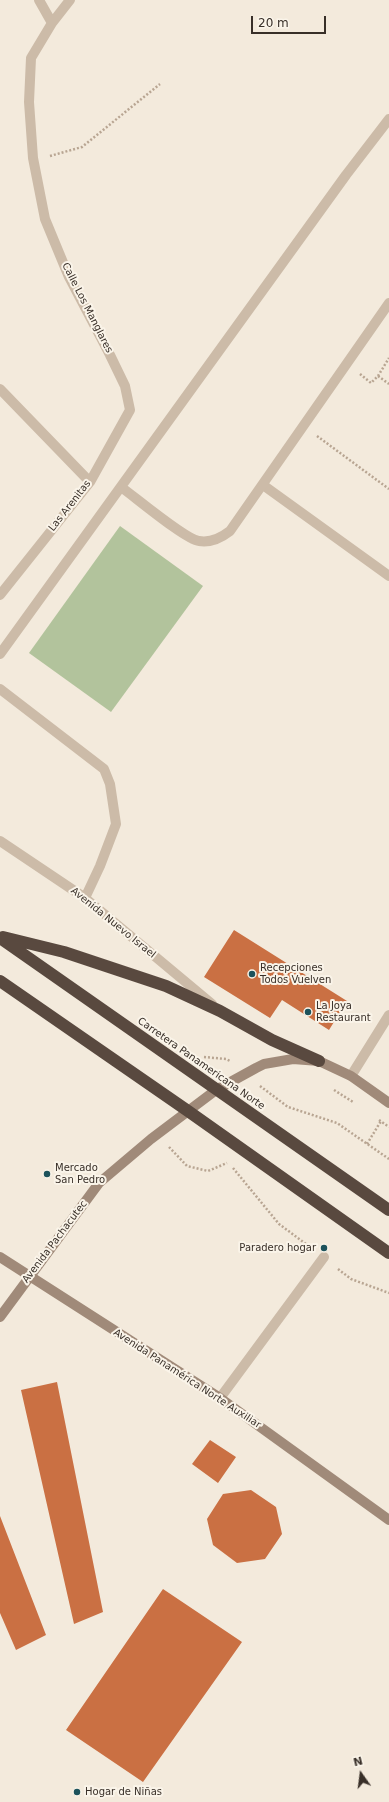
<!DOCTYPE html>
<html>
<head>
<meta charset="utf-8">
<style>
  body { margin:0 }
  #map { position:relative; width:389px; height:1802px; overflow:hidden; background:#f3eadc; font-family:"DejaVu Sans",sans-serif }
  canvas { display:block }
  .north { position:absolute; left:341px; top:1754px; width:40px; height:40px; -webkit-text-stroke:3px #faf4e9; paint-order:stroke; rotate:346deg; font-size:11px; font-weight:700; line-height:16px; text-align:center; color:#382f28 }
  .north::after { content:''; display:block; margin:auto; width:14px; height:18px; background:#382f28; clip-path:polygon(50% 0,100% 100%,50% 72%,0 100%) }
  .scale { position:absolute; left:251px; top:16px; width:75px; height:18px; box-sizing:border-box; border:2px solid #382f28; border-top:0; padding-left:5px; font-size:12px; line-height:14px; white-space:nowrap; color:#382f28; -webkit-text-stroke:3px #faf4e9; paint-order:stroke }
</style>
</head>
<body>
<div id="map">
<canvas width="389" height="1802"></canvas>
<div class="north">N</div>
<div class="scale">20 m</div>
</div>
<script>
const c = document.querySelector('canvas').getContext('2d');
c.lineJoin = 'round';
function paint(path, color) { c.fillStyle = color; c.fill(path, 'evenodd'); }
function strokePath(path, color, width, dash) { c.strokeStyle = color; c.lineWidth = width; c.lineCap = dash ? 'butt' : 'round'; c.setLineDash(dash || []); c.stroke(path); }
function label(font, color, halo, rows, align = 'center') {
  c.font = font + ' "DejaVu Sans",sans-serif'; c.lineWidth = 4; c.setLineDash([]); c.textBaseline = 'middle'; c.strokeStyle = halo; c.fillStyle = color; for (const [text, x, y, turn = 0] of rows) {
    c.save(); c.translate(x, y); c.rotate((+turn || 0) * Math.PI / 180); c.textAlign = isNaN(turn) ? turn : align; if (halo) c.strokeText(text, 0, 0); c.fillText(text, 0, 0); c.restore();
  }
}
const green = new Path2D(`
  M120 526 203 586 111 712 29 653Z`);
const building = new Path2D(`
  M234 930 347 1001 329 1030 282 1000 270 1018 204 977Z
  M57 1382 103 1612 74 1624 21 1390Z
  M210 1440 236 1457 218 1483 192 1464Z
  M251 1490 276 1507 282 1534 265 1559 237 1563 213 1545 207 1519 223 1494Z
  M0 1516 46 1635 16 1650 0 1613Z
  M163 1589 242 1642 143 1782 66 1730Z`);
const path = new Path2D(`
  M50 156 82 147 160 84
  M360 374 371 383 378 376 389 358
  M378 376 389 384
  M317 436 389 489
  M204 1057 226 1059 230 1061
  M260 1086 288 1107 337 1123 389 1159
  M334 1090 353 1102
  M379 1120 389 1127
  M367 1144 381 1121
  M169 1147 187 1166 208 1171 227 1163
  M233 1168 279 1224 310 1247
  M338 1269 351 1279 389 1293`);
const lane = new Path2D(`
  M263 485 389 576
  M0 689 104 769 110 784 116 824 100 866 85 898`);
const street = new Path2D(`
  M52 23 70 0
  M0 389 90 482
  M121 487C135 497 186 540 199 541 211 543 221 538 230 531L389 303
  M0 595 90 482 130 410 125 386 110 355 69 277 45 219 33 158 29 102 31 58 52 23 39 0
  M0 654 346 175 389 119
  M0 841 85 898 212 1004
  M351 1076 389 1015
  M220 1398 324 1257`);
const secondary = new Path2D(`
  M0 1257 220 1398 389 1520
  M0 1317 99 1183 151 1139 216 1090 256 1068 264 1064 293 1059 319 1061 351 1076 389 1103`);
const highway = new Path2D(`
  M3 937 64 952 166 986 220 1011 272 1040 319 1061
  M0 938 389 1210
  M0 981 188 1111 389 1253`);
const markers = [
  [252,974,4,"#1c525b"],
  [308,1012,4,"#1c525b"],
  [47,1174,4,"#1c525b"],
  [324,1248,4,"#1c525b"],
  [77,1792,4,"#1c525b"]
];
const streetNames = [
  ["Calle Los Manglares",87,308,63],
  ["Las Arenitas",70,506,-52],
  ["Avenida Nuevo Israel",113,923,39],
  ["Carretera Panamericana Norte",201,1064,35],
  ["Avenida Pachacutec",55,1242,-53],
  ["Avenida Panamérica Norte Auxiliar",187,1379,33]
];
const poiNames = [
  ["Recepciones",260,968],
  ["Todos Vuelven",260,980],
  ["La Joya",316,1006],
  ["Restaurant",316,1018],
  ["Mercado",55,1168],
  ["San Pedro",55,1180],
  ["Paradero hogar",316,1248,"right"],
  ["Hogar de Niñas",85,1792]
];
paint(green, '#b2c39c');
paint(building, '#ca7043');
strokePath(path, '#b8a592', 2.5, [2, 2]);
strokePath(lane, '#ccbba8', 10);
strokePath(street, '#ccbba8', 10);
strokePath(secondary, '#a08a79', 10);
strokePath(highway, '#59493f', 12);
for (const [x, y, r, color] of markers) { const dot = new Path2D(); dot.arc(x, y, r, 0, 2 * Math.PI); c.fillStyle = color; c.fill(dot); strokePath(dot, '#faf4e9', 1.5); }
label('10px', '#382f28', '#faf4e9', streetNames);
label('10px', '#382f28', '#faf4e9', poiNames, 'left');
</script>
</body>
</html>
